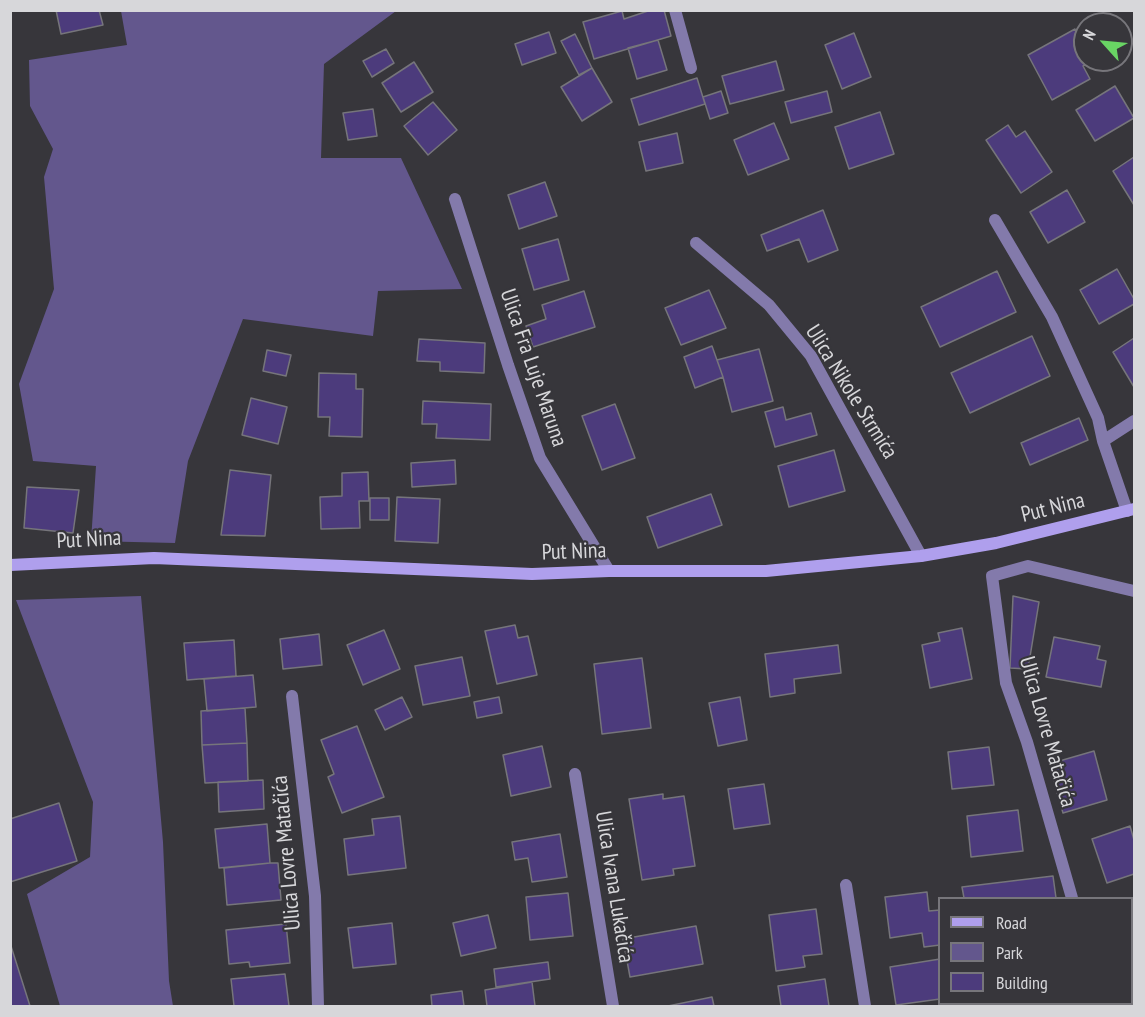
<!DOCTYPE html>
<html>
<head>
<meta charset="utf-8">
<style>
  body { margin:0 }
  #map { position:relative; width:1145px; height:1017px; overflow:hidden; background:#37363b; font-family:"PT Sans Narrow",sans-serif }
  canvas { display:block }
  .frame { position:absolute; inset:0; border:12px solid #d7d7da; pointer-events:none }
  .legend { position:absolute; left:938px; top:897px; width:195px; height:108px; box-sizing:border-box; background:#37363b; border:2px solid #77767b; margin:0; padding:8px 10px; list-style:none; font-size:18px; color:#d7d7da }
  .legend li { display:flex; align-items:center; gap:12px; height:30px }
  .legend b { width:30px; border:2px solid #77767b }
  .north { position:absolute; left:1073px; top:12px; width:60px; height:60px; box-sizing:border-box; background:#37363b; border:2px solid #77767b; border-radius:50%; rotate:297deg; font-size:16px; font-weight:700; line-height:24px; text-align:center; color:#d7d7da }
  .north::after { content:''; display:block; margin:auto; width:21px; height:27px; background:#69d464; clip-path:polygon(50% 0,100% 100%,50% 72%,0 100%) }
</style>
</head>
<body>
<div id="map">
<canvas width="1145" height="1017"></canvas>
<div class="frame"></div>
<ul class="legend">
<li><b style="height:8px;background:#af9fed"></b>Road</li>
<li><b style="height:16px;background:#63578d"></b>Park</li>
<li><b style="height:16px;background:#4c3b7c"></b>Building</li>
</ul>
<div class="north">N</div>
</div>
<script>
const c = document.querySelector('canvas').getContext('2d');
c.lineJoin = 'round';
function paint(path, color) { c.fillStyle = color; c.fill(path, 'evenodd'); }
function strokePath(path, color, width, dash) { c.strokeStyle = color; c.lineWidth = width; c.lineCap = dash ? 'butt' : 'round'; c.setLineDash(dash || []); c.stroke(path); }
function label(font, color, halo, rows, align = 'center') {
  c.font = font + ' "PT Sans Narrow",sans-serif'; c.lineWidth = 4.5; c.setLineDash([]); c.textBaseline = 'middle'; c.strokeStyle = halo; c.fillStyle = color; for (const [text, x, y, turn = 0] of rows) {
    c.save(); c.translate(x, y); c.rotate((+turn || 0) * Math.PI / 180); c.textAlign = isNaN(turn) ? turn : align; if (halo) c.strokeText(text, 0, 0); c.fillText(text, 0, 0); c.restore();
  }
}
const green = new Path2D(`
  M121 11H396L324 64 321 158H401L462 289 378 291 373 336 243 319 188 461 175 543 91 541 96 466 33 461 19 384 54 289 44 177 53 149 30 106 29 60 127 45Z
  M141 596 163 842 169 981 173 1006H60L27 894 90 857 93 802 16 600Z`);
const building = new Path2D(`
  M56 10H99L103 25 61 34Z
  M651 10H664L671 36 594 59 583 22 622 11 624 19Z
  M1075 29 1085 47V60L1092 61 1083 66 1090 79 1052 100 1028 55Z
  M549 32 556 53 522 65 515 44Z
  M854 33 871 77 842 89 825 45Z
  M575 34 592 68 579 75 561 41Z
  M658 40 667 70 637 79 628 48Z
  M386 49 394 63 372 77 363 61Z
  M776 61 784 90 730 104 722 76Z
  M414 62 433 92 401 112 382 83Z
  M592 68 612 102 582 121 561 87Z
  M697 78 705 104 639 125 631 99Z
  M1115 86 1134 118 1095 141 1076 110Z
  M721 91 728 113 710 119 703 97Z
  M827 91 832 112 791 123 785 102Z
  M433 102 457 130 428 155 404 126Z
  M373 109 377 136 348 140 343 113Z
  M880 112 894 154 849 169 835 127Z
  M774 123 789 159 748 175 734 140Z
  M1008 125 1016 137 1025 131 1052 172 1021 193 986 140Z
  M677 133 683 163 646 171 639 142Z
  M1134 157V205L1113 171Z
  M545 182 557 216 519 229 508 195Z
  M1067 190 1085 222 1048 243 1030 212Z
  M823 210 838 250 808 262 799 239 767 251 761 235Z
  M558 239 569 280 534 290 522 249Z
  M1117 269 1134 299V304L1099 324 1080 290Z
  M997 271 1016 312 940 347 921 307Z
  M709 290 726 328 681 345 665 308Z
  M584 291 595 327 533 347 526 326 546 319 542 305Z
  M1032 336 1050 376 970 413 951 373Z
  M1134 338V387L1113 352Z
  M419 339 485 343 484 373 440 371V362L417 361Z
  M712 346 723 377 695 388 684 357Z
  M759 349 773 401 732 412 723 377 717 360Z
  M267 350 291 355 286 376 263 371Z
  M319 373 356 374V389H363L362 437 329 436 330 417H318Z
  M251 398 287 407 278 444 242 435Z
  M423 401 491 404 490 440 436 438 437 424H422Z
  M615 404 635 458 602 470 582 416Z
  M783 407 786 420 811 413 817 435 775 447 765 412Z
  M1079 418 1088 440 1030 465 1021 443Z
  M834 450 845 491 789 507 778 466Z
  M455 460 456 484 412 487 411 463Z
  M230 470 271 475 265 536 221 535Z
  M368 472 369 501H359L360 528 321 529 320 497 342 496V473Z
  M27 487 79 490 73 533 24 528Z
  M711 494 722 525 658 548 647 517Z
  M397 497 440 499 438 543 395 541Z
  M370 498H389V520H370Z
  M1013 596 1039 602 1028 669 1010 668Z
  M515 625 518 638 528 636 537 675 497 684 485 631Z
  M962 628 972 679 930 688 922 645 940 641 938 633Z
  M384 630 400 669 363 685 347 645Z
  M319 634 322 665 283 669 280 639Z
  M1054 637 1100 646 1097 659 1106 661 1101 687 1046 677Z
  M234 640 236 676 187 680 184 643Z
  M838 645 841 673 794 679 795 693 770 697 765 654Z
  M462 657 470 696 423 705 415 666Z
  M642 658 651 728 602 734 594 664Z
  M253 675 256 707 207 711 204 679Z
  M402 697 412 717 385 730 375 710Z
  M499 697 502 713 477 718 474 702Z
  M740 697 747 740 718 746 709 703Z
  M245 708 247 743 202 745 201 711Z
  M357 726 384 797 342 813 328 777 334 774 321 740Z
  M247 743 248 781 205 783 202 745Z
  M542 746 551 787 511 796 503 755Z
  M989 747 994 785 952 789 948 752Z
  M1094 751 1107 800 1063 813 1049 764Z
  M263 780 264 809 219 812 218 782Z
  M764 784 770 824 734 829 728 789Z
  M663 794V799L684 796 695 866 673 869 674 875 642 880 629 799Z
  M59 803 77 861 10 882V819Z
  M1018 810 1023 851 971 857 967 816Z
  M400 816 406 868 348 875 344 839 374 835 372 819Z
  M267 824 270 863 219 868 215 829Z
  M1130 826 1134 840V874L1107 883 1092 839Z
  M560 834 567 877 532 882 528 858 515 860 512 842Z
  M270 863H278L281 900 227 905 224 868Z
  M1053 876 1056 898H964L962 887Z
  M927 892 929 911 940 910V945L924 947 922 933 890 938 885 897Z
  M568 893 573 936 530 940 526 897Z
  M816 909 822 954 803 956 805 967 776 971 769 915Z
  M488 915 496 948 461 956 453 923Z
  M392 923 396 964 353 968 348 928Z
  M286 924 290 963 250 967 249 962 229 964 226 930Z
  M1132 924H1134V974H1132Z
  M696 926 703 964 630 977 623 939Z
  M10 943 30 1006H10Z
  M940 959V999L896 1005 890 967Z
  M548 962 550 979 496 987 494 969Z
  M285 974 289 1006H234L231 979Z
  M825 979 829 1006H781L778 986Z
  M532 982 535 1006H487L485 990Z
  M462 991 464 1006H432L431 995Z
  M712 997 714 1006H668Z`);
const street = new Path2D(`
  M675 10 691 68
  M455 199 508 365 540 458 609 571
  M995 220 1052 317 1098 418 1103 441 1127 511
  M696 243 769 305 811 356 921 556
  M1103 441 1134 421
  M292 696 315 896 318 1006
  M575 774 613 1006
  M846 885 865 1006
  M1072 898 1027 742 1006 683 992 576 1028 566 1134 591
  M1132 1002H1134
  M1099 1006 1122 1004`);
const secondary = new Path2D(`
  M10 565 154 558 532 574 609 571H766L921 556 996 543 1134 509`);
const streetNames = [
  ["Ulica Fra Luje Maruna",533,368,71],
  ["Ulica Nikole Strmića",851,392,58],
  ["Put Nina",1053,508,-14],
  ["Put Nina",89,540,-3],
  ["Put Nina",574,552,-2],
  ["Ulica Lovre Matačića",1047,732,74],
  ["Ulica Lovre Matačića",287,853,-95],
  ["Ulica Ivana Lukačića",614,887,81]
];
paint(green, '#63578d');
paint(building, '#4c3b7c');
strokePath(building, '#76757b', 1.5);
strokePath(street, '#837aab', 12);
strokePath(secondary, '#af9fed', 12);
label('22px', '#d7d7da', '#37363b', streetNames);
</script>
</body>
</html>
